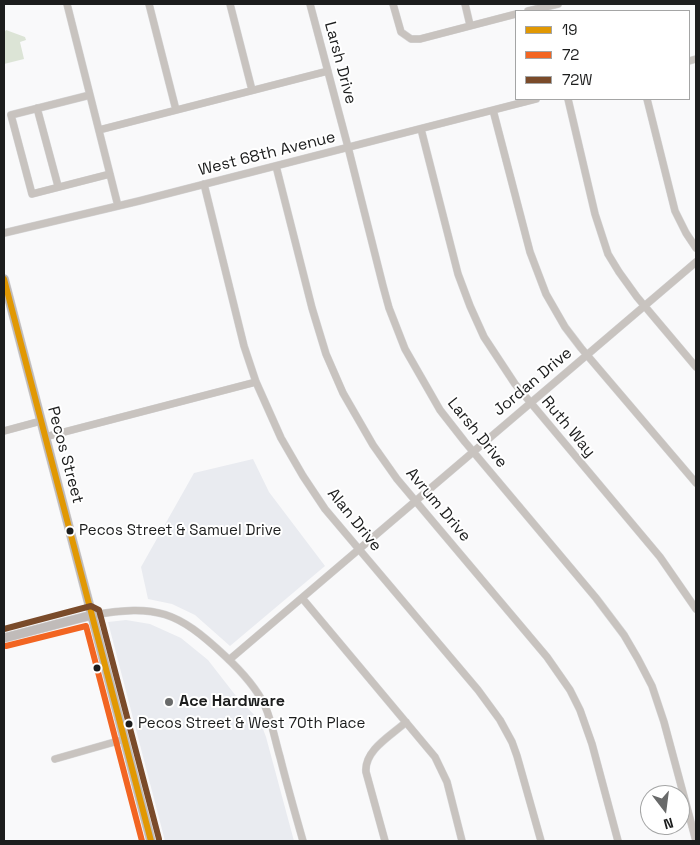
<!DOCTYPE html>
<html>
<head>
<meta charset="utf-8">
<style>
  body { margin:0 }
  #map { position:relative; width:700px; height:845px; overflow:hidden; background:#f9f9fa; font-family:"Space Grotesk",sans-serif }
  canvas { display:block }
  .frame { position:absolute; inset:0; border:5px solid #1c1d1d; pointer-events:none }
  .legend { position:absolute; left:515px; top:10px; width:175px; height:90px; box-sizing:border-box; background:#fff; border:1px solid #a4a5a5; margin:0; padding:6px 9px; list-style:none; font-size:15px; color:#1c1d1d }
  .legend li { display:flex; align-items:center; gap:10px; height:25px }
  .legend b { width:25px; border:1px solid #a4a5a5 }
  .north { position:absolute; left:640px; top:785px; width:50px; height:50px; box-sizing:border-box; background:#fff; border:1px solid #a4a5a5; border-radius:50%; rotate:165deg; font-size:14px; font-weight:700; line-height:20px; text-align:center; color:#1c1d1d }
  .north::after { content:''; display:block; margin:auto; width:18px; height:22px; background:#696a6a; clip-path:polygon(50% 0,100% 100%,50% 72%,0 100%) }
</style>
</head>
<body>
<div id="map">
<canvas width="700" height="845"></canvas>
<div class="frame"></div>
<ul class="legend">
<li><b style="height:6px;background:#e19803"></b>19</li>
<li><b style="height:6px;background:#f26522"></b>72</li>
<li><b style="height:6px;background:#7a4b2a"></b>72W</li>
</ul>
<div class="north">N</div>
</div>
<script>
const c = document.querySelector('canvas').getContext('2d');
c.lineJoin = 'round';
function paint(path, color) { c.fillStyle = color; c.fill(path, 'evenodd'); }
function strokePath(path, color, width, dash) { c.strokeStyle = color; c.lineWidth = width; c.lineCap = dash ? 'butt' : 'round'; c.setLineDash(dash || []); c.stroke(path); }
function label(font, color, halo, rows, align = 'center') {
  c.font = font + ' "Space Grotesk",sans-serif'; c.lineWidth = 4; c.setLineDash([]); c.textBaseline = 'middle'; c.strokeStyle = halo; c.fillStyle = color; for (const [text, x, y, turn = 0] of rows) {
    c.save(); c.translate(x, y); c.rotate((+turn || 0) * Math.PI / 180); c.textAlign = isNaN(turn) ? turn : align; if (halo) c.strokeText(text, 0, 0); c.fillText(text, 0, 0); c.restore();
  }
}
const built = new Path2D(`
  M253 459 269 492 325 566 230 646 195 615 172 604 148 599 141 567 194 473Z
  M126 620 150 624 181 638 208 660 236 696 260 721 266 737 294 841H165L108 622Z`);
const green = new Path2D(`
  M6 30 25 37 26 40 20 42 24 59 4 64V33Z`);
const minor = new Path2D(`
  M67 4 118 206
  M149 4 176 110
  M230 4 252 90
  M310 4 348 147 383 286 389 308 405 349 440 410 465 442 596 598 624 635 638 659 652 686 664 722 696 841
  M393 4 401 32 411 39H420L516 14
  M465 4 470 25
  M528 11 558 4
  M689 61 696 59
  M90 95 11 115 32 194 110 174
  M568 99 595 214 608 254 619 272 637 297 696 367
  M647 99 675 211 686 233 696 248
  M37 108 58 186
  M493 110 530 252 546 294 565 327 581 348 696 483
  M421 129 458 274 470 306 484 337 515 384 660 557 696 609
  M99 130 328 71
  M276 166 312 308 326 354 343 393 373 445 397 479 547 657 570 690 580 710 592 744 618 841
  M204 184 244 346 256 382 281 438 303 476 325 509 478 690 500 720 512 742 517 756 541 841
  M4 233 139 201 536 99
  M4 431 41 421
  M45 437 256 382
  M302 598 435 757 447 782 462 841
  M92 615C157 604 177 611 225 656 240 670 256 687 265 706 272 722 275 740 280 757 287 785 295 813 303 841
  M229 660 696 262
  M55 759 125 739
  M385 841 366 772C364 750 392 735 406 722`);
const major = new Path2D(`
  M4 279 151 841
  M4 638 92 615`);
const bus1 = new Path2D(`
  M4 279 151 841`);
const bus2 = new Path2D(`
  M6 646 86 626 142 841`);
const bus3 = new Path2D(`
  M4 629 91 606 99 610 159 839`);
const markers = [
  [70,531,4.5,"#1c1d1d"],
  [97,668,4.5,"#1c1d1d"],
  [169,702,5,"#696a6a"],
  [129,724,4.5,"#1c1d1d"]
];
const busNames = [
  ["Pecos Street & Samuel Drive",79,531],
  ["Pecos Street & West 70th Place",138,724]
];
const streetNames = [
  ["Larsh Drive",340,63,75],
  ["West 68th Avenue",267,154,-14],
  ["Jordan Drive",533,382,-40],
  ["Ruth Way",568,427,50],
  ["Larsh Drive",477,433,51],
  ["Pecos Street",65,455,75],
  ["Avrum Drive",438,505,50],
  ["Alan Drive",354,520,51]
];
const poiNames = [
  ["Ace Hardware",179,702]
];
paint(built, '#e9ebf0');
paint(green, '#dce4d6');
strokePath(minor, '#d6d6d7', 8);
strokePath(major, '#d6d6d7', 10);
strokePath(minor, '#c8c3bf', 7);
strokePath(major, '#c0bbb9', 9);
strokePath(bus1, '#e19803', 6);
strokePath(bus2, '#f26522', 6);
strokePath(bus3, '#7a4b2a', 6);
for (const [x, y, r, color] of markers) { const dot = new Path2D(); dot.arc(x, y, r, 0, 2 * Math.PI); c.fillStyle = color; c.fill(dot); strokePath(dot, '#fff', 2); }
label('15px', '#1c1d1d', '#fff', busNames, 'left');
label('16px', '#1c1d1d', '#fff', streetNames);
label('bold 16px', '#1c1d1d', '#fff', poiNames, 'left');
</script>
</body>
</html>
